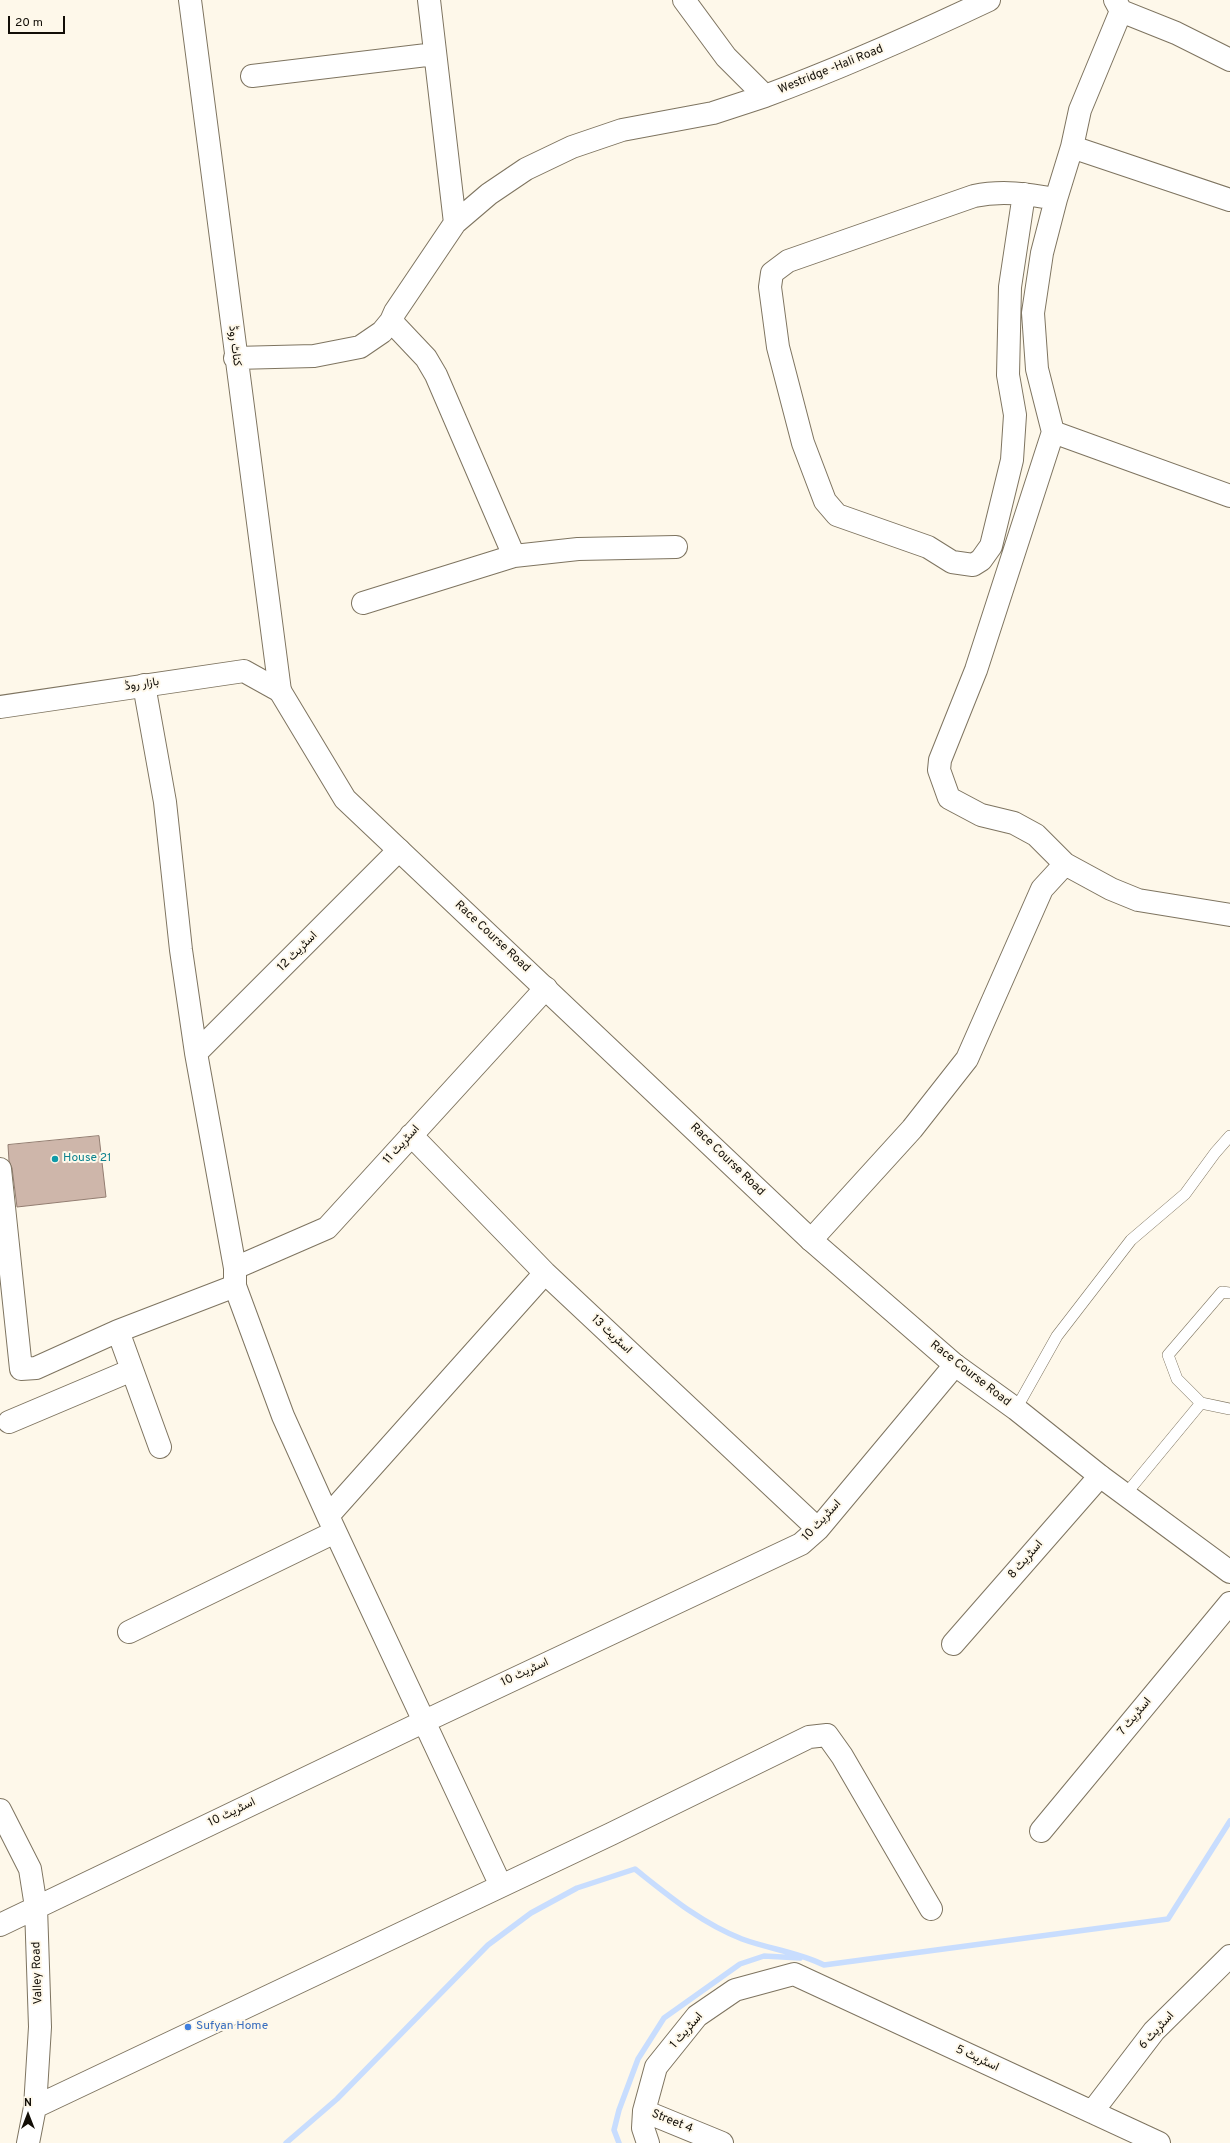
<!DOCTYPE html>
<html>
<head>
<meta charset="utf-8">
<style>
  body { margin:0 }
  #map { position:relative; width:1230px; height:2143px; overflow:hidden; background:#fef8ea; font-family:Overpass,sans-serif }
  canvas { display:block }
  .north { position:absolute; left:8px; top:2095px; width:40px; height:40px; -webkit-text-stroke:3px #fef8ea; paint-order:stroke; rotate:0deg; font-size:11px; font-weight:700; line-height:16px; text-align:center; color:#120e07 }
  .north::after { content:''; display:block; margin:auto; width:14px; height:18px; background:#120e07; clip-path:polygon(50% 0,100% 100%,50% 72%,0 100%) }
  .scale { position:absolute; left:8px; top:16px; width:57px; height:18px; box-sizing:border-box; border:2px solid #120e07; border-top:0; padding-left:5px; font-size:12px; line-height:14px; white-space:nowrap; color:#120e07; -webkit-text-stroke:3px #fef8ea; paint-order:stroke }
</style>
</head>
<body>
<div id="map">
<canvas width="1230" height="2143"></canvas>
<div class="north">N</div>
<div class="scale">20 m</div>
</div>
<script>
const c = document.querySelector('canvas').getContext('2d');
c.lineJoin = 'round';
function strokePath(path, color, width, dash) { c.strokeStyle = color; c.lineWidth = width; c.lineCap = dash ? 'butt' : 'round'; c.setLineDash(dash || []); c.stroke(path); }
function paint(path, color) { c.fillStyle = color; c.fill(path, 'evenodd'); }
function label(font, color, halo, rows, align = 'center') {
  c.font = font + ' Overpass,Vazirmatn,sans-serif'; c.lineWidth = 4; c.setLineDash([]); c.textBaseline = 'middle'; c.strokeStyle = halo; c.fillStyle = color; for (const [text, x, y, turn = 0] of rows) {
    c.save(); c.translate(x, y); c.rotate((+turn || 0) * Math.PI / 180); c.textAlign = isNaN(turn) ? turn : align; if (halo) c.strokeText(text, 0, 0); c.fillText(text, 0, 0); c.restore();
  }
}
const stream = new Path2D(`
  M286 2143 337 2099 488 1945 531 1913 577 1888 635 1869C669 1896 701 1923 742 1939 769 1949 798 1952 824 1965L1168 1919 1230 1821
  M619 2143 614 2130 619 2110 638 2059 664 2018 740 1964 764 1956 800 1958`);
const building = new Path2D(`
  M99 1136 106 1197 17 1207 12 1168 9 1161 8 1145Z`);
const service = new Path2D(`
  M1230 1293 1222 1292 1168 1355 1177 1379 1201 1403 1230 1409
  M1016 1409 1057 1336 1131 1240 1185 1194 1215 1153 1230 1136
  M1125 1495 1201 1403`);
const minor = new Path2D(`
  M190 0 280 691
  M429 0 455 223
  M684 0 726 57 765 96C841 68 915 35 989 0
  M1115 0 1121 11 1176 33 1230 60
  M252 76 435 54
  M1072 147 1230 200
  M1024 194 1010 287 1008 375 1015 415 1012 460 991 546 981 560 973 565 952 562 928 547 837 515 825 501 803 443 778 347 770 287 772 273 788 261 974 196C1002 190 1028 194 1056 199
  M391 321 426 358 436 375 514 556
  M235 358 314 356 360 347 382 332 391 321 395 312 455 223 489 194 526 169 572 147 622 130 713 113 765 96
  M1053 432 1230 496
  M363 603 514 556 578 549 676 547
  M144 685 165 802 181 950 196 1053 235 1268V1286L283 1416 328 1516 501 1886
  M1065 864 1111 889 1138 900 1230 915
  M196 1053 399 850
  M411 1135 545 1273 818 1529
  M0 1169 21 1369 36 1368 118 1331 235 1286
  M811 1240 912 1129 967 1059 1042 889 1065 864 1036 835 1014 823 981 815 949 798 939 770 940 760 976 670 1053 432 1037 369 1033 313 1042 253 1056 199 1072 147 1080 110 1121 11
  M235 1268 327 1228 546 988
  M118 1331 160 1447
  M9 1422 132 1370
  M328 1516 545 1273
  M129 1632 335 1532
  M953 1644 1100 1476
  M0 1810 30 1869 36 1907 40 2027 35 2107 28 2143
  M1041 1831 1230 1603
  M0 1925 423 1722 801 1544 818 1529 955 1365
  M35 2107 611 1834 809 1737 827 1735 842 1756 931 1909
  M644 2111 722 2143
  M1092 2112 1154 2031 1230 1956
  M648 2143 643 2128 644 2111 656 2067 697 2016 735 1990 794 1974 1159 2143`);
const tertiary = new Path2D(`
  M0 707 244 671 280 691 345 799 811 1240 955 1365 1016 1409 1100 1476 1230 1572`);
const markers = [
  [55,1159,4,"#0f9aa8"],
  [188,2027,4,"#3f7fe0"]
];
const streetNames = [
  ["Westridge -Hali Road",831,70,-22],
  ["کناٹ روڈ",234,346,83],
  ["بازار روڈ",142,685,-9],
  ["Race Course Road",492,937,43],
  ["اسٹریٹ 12",298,952,-45],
  ["اسٹریٹ 11",402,1145,-48],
  ["Race Course Road",727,1160,44],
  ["اسٹریٹ 13",611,1335,43],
  ["Race Course Road",970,1374,38],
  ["اسٹریٹ 10",822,1521,-47],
  ["اسٹریٹ 8",1026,1560,-49],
  ["اسٹریٹ 10",525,1673,-25],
  ["اسٹریٹ 7",1135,1717,-50],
  ["اسٹریٹ 10",232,1813,-26],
  ["Valley Road",38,1973,-92],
  ["اسٹریٹ 1",687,2031,-49],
  ["اسٹریٹ 6",1157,2031,-48],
  ["اسٹریٹ 5",977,2059,25],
  ["Street 4",672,2122,22]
];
const cultureNames = [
  ["House 21",63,1159]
];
const shopNames = [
  ["Sufyan Home",196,2027]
];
strokePath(stream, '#c8ddfe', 5.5);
paint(building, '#ceb6aa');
strokePath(building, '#937d71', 1);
strokePath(service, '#7e7460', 12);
strokePath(minor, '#7e7460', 24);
strokePath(tertiary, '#7e7460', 24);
strokePath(service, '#fff', 11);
strokePath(minor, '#fff', 22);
strokePath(tertiary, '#fff', 22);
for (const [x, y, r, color] of markers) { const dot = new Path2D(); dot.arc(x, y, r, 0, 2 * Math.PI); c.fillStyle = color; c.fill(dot); strokePath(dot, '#fef8ea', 1.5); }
label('12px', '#120e07', '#fef8ea', streetNames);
label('12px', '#0d838f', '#fef8ea', cultureNames, 'left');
label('12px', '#366cbe', '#fef8ea', shopNames, 'left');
</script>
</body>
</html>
